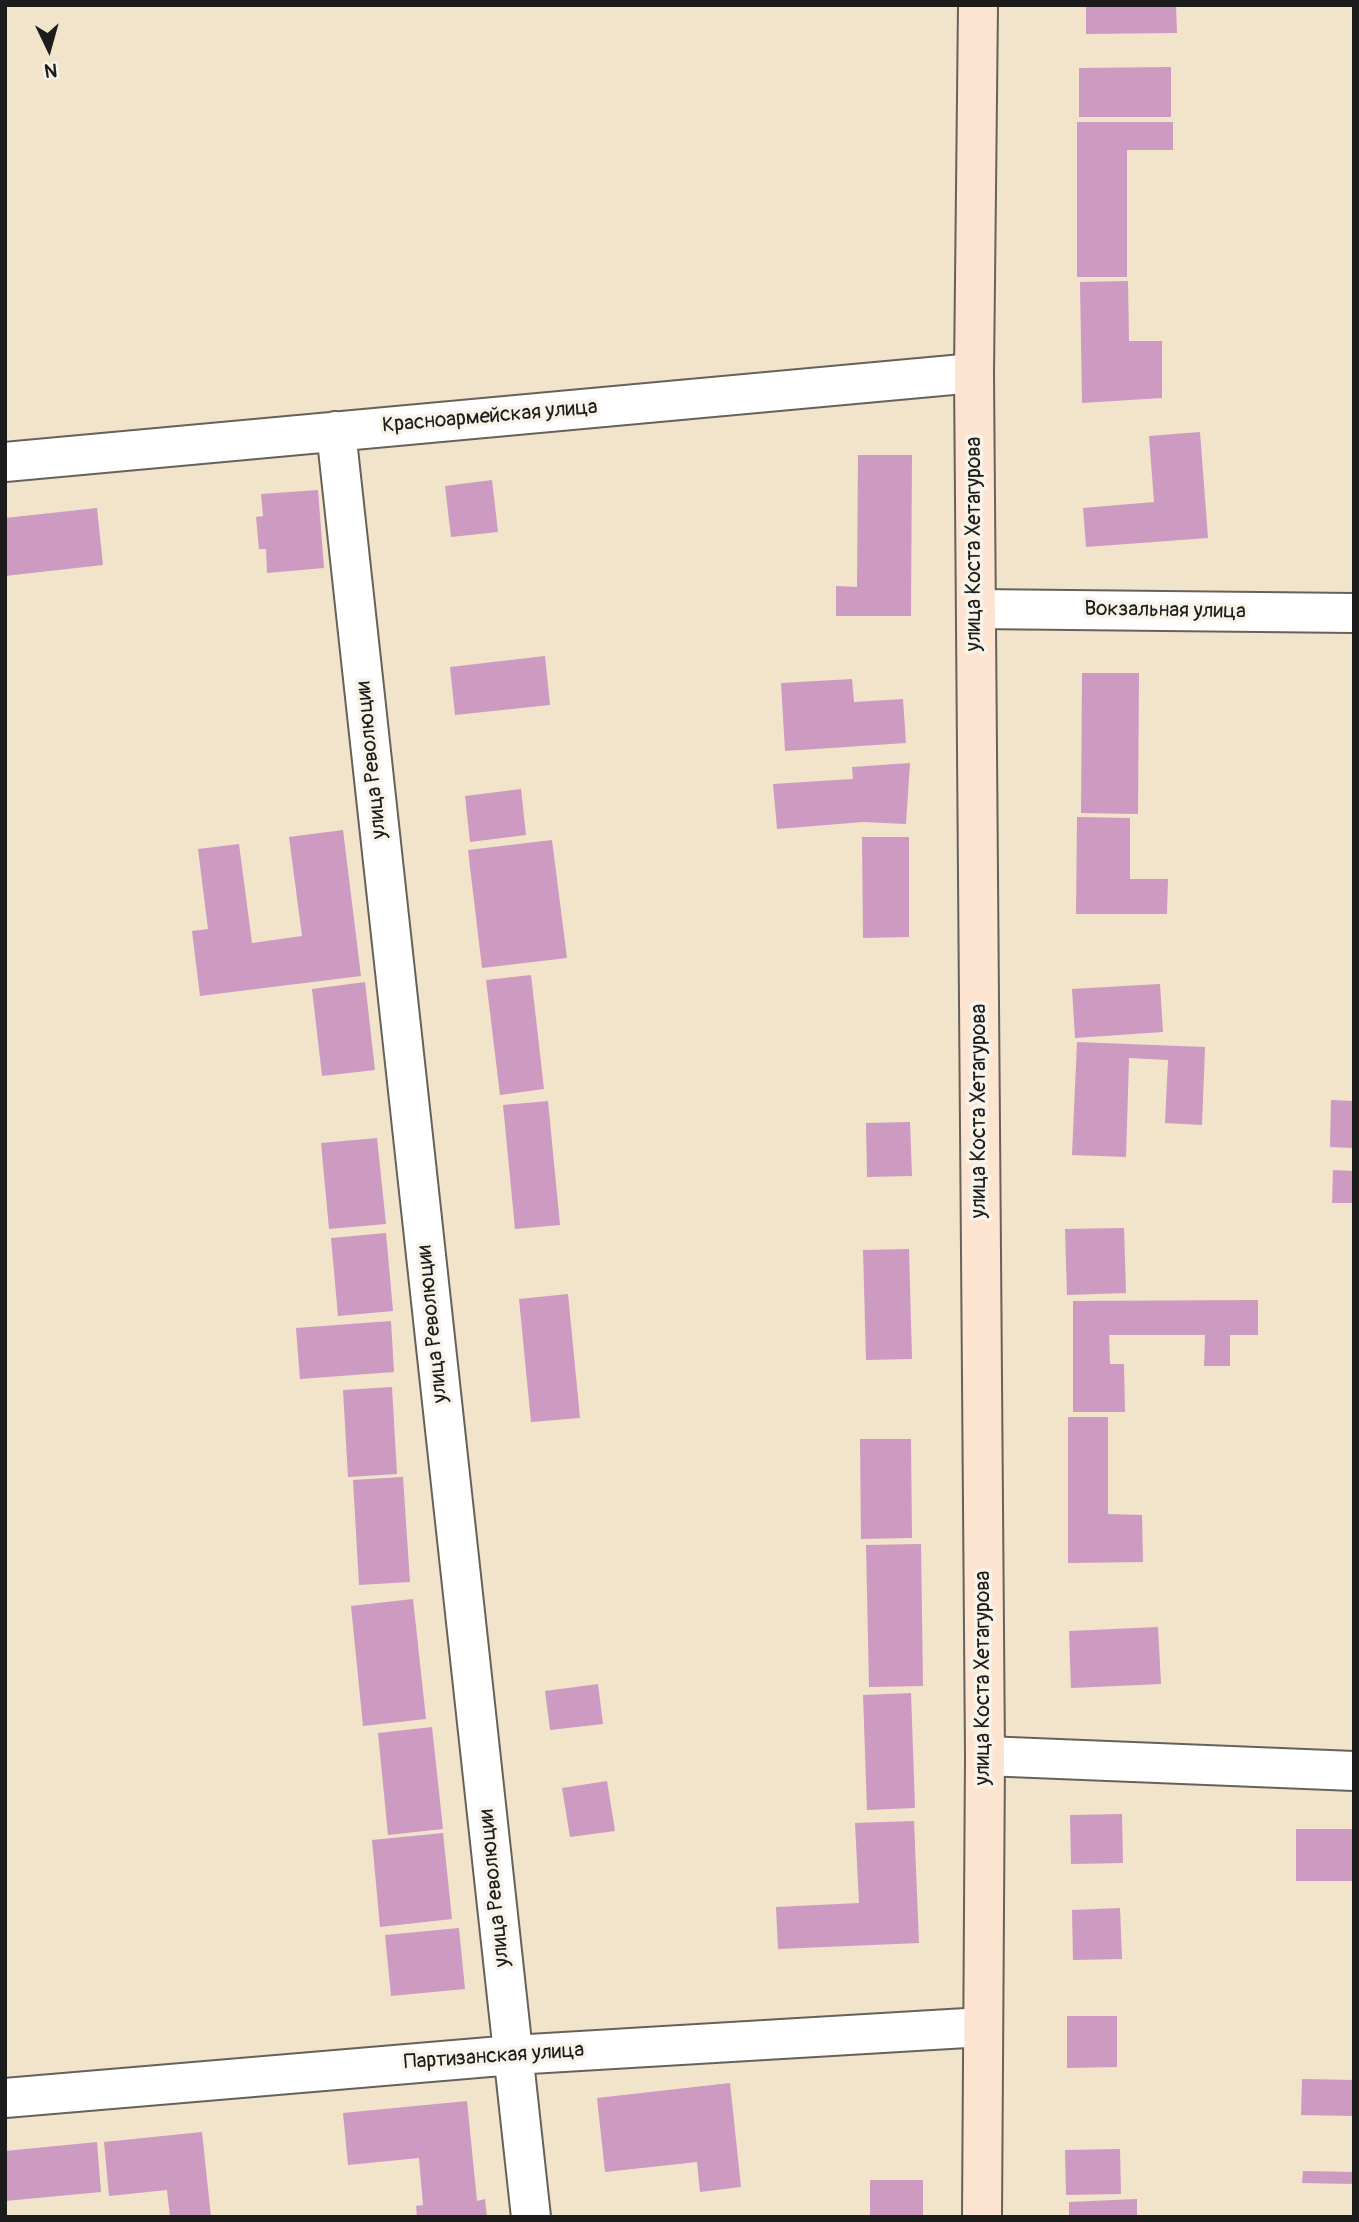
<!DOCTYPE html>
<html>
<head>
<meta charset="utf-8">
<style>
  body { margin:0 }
  #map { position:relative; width:1359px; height:2222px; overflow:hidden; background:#f1e4ca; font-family:Pangolin,sans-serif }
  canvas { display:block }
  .frame { position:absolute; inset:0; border:7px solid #1c1c1c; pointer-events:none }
  .north { position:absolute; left:14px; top:14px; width:70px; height:70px; -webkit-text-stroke:5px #f7f3e8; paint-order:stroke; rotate:175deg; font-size:19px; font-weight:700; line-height:28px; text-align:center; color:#1c1c1c }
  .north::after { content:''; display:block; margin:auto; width:24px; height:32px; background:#1c1c1c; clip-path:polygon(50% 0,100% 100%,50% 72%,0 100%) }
</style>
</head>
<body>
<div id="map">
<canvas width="1359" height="2222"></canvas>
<div class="frame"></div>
<div class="north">N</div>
</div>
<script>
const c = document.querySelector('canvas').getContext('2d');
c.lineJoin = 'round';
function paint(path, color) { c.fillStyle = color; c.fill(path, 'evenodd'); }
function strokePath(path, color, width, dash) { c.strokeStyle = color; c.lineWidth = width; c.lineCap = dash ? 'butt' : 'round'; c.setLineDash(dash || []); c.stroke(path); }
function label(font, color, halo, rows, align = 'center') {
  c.font = font + ' Pangolin,sans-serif'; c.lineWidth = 7; c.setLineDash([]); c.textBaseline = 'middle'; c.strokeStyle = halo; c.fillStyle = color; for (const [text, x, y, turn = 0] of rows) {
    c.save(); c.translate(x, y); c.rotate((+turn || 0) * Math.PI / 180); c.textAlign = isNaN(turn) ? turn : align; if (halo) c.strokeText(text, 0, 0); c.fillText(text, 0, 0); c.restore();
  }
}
const building = new Path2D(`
  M1086 5H1176L1177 33 1086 34Z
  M1171 67V117H1079V68Z
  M1077 122H1173V150H1127V277H1077Z
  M1128 281 1129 341H1162V398L1082 403 1080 282Z
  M1200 432 1208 538 1086 547 1083 508 1154 502 1149 436Z
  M858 455H912L911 616H836V586L857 587Z
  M492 480 498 532 451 537 445 486Z
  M318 490 324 568 267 573 266 549H259L256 517 263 516 261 494Z
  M97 508 103 565 5 576V518Z
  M545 656 550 705 455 715 450 667Z
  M1082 673H1139L1138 814 1081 813Z
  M852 679 854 702 903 699 906 743 785 751 781 683Z
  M910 763 906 824 863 822 777 829 773 784 853 779 852 767Z
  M521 789 526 835 470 842 465 796Z
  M1077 817 1130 818V879H1168L1167 914H1076Z
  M343 830 361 976 200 996 192 931 208 929 198 849 239 844 252 943 302 936 289 837Z
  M862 837H909V937L863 938Z
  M552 840 567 958 482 968 468 850Z
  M531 975 544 1089 500 1095 486 980Z
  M365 982 375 1070 322 1076 312 989Z
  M1160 984 1163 1032 1075 1038 1072 989Z
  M1077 1042 1205 1047 1202 1125 1165 1123 1168 1060 1129 1058 1126 1157 1072 1155Z
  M1331 1100 1354 1101V1148L1330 1147Z
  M548 1101 560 1225 515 1229 503 1105Z
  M910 1122 912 1176 867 1177 866 1123Z
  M377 1138 386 1224 329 1229 321 1143Z
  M1333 1170 1354 1171V1203H1332Z
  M1124 1228 1126 1293 1067 1295 1065 1229Z
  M386 1233 393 1311 338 1316 331 1238Z
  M909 1249 912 1359 866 1360 863 1250Z
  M568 1294 580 1418 531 1422 519 1299Z
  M1258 1300V1335H1230V1366H1204L1205 1335H1109L1110 1364H1124L1125 1412H1073V1301Z
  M391 1321 394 1372 300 1379 296 1328Z
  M392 1387 397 1474 348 1477 343 1390Z
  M1068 1417H1108V1514L1142 1515 1143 1562 1068 1563Z
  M860 1439H911L912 1538 861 1539Z
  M403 1477 410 1582 359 1585 353 1480Z
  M921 1544 923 1686 869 1687 866 1545Z
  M413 1599 426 1719 363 1726 351 1606Z
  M1158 1627 1161 1684 1071 1688 1069 1631Z
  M598 1684 603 1724 550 1730 545 1691Z
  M911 1693 915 1808 867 1810 863 1695Z
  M432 1727 443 1829 388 1835 378 1733Z
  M607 1781 615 1831 570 1837 562 1788Z
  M1122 1814 1123 1863 1071 1864 1070 1815Z
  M914 1821 919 1943 778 1949 776 1907 859 1903 855 1823Z
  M1296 1829H1354V1881H1296Z
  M443 1833 452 1919 380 1927 372 1840Z
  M1120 1908 1122 1959 1073 1960 1072 1910Z
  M459 1928 465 1989 391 1996 385 1935Z
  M1067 2016H1117V2067L1067 2068Z
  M1302 2079 1354 2080V2116L1301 2115Z
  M730 2083 741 2187 700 2192 697 2162 605 2172 597 2098Z
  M467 2101 477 2201 485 2199 487 2217H417L416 2206 423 2205 419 2158 348 2165 343 2113Z
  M202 2132 211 2217H170L167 2190 109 2196 104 2142Z
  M97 2142 101 2192 5 2201V2151Z
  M1120 2149 1121 2194 1066 2195 1065 2150Z
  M1303 2171 1354 2172V2184L1302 2183Z
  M870 2180H923V2217H870Z
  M1137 2199V2217H1069V2202Z`);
const street = new Path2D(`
  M336 431 531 2217
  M5 462 974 373
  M976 609 1354 613
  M985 1756 1354 1771
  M5 2098 513 2055 983 2027`);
const secondary = new Path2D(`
  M978 5 974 373 985 1756 982 2217`);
const streetNames = [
  ["Красноармейская улица",490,417,-5],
  ["улица Коста Хетагурова",975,544,-90],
  ["Вокзальная улица",1165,611,1],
  ["улица Революции",372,760,-96],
  ["улица Коста Хетагурова",980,1111,-90],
  ["улица Революции",433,1324,-96],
  ["улица Коста Хетагурова",984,1678,-90],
  ["улица Революции",495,1888,-96],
  ["Партизанская улица",494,2057,-4]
];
paint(building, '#cd9ac1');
strokePath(street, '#676259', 42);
strokePath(secondary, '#676259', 42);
strokePath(street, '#fff', 38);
strokePath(secondary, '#fde4d1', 38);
label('21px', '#1c1c1c', '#f7f3e8', streetNames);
</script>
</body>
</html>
